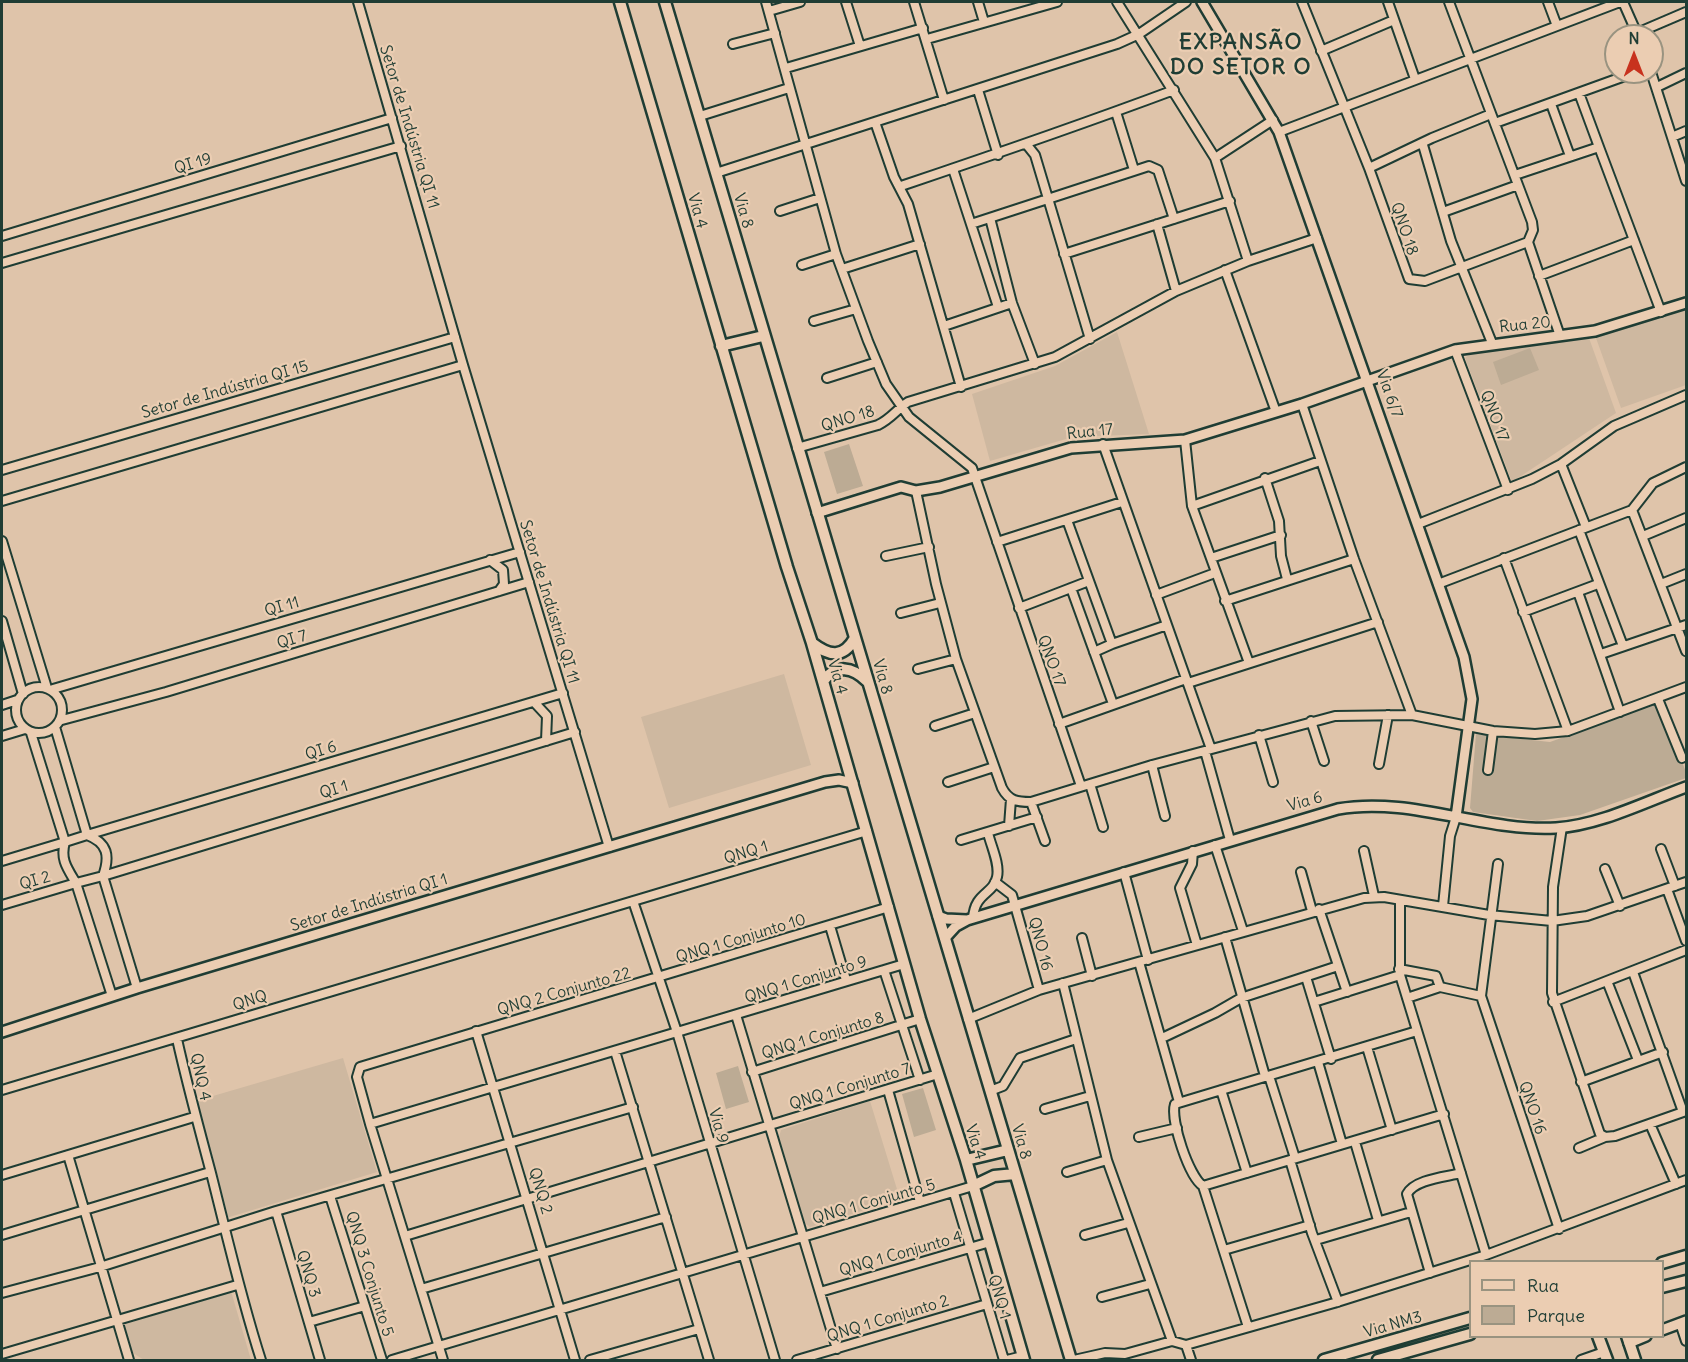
<!DOCTYPE html>
<html>
<head>
<meta charset="utf-8">
<style>
  body { margin:0 }
  #map { position:relative; width:1688px; height:1362px; overflow:hidden; background:#dfc4aa; font-family:Delius,sans-serif }
  canvas { display:block }
  .frame { position:absolute; inset:0; border:3px solid #1f3d34; pointer-events:none }
  .legend { position:absolute; left:1469px; top:1260px; width:195px; height:78px; box-sizing:border-box; background:#ebcdb2; border:2px solid #999380; margin:0; padding:8px 10px; list-style:none; font-size:18px; color:#1f3d34 }
  .legend li { display:flex; align-items:center; gap:12px; height:30px }
  .legend b { width:30px; border:2px solid #999380 }
  .north { position:absolute; left:1604px; top:24px; width:60px; height:60px; box-sizing:border-box; background:#ebcdb2; border:2px solid #999380; border-radius:50%; rotate:0deg; font-size:16px; font-weight:700; line-height:24px; text-align:center; color:#1f3d34 }
  .north::after { content:''; display:block; margin:auto; width:21px; height:27px; background:#c8321e; clip-path:polygon(50% 0,100% 100%,50% 72%,0 100%) }
</style>
</head>
<body>
<div id="map">
<canvas width="1688" height="1362"></canvas>
<div class="frame"></div>
<ul class="legend">
<li><b style="height:8px;background:#ebcdb2"></b>Rua</li>
<li><b style="height:16px;background:#bcab94"></b>Parque</li>
</ul>
<div class="north">N</div>
</div>
<script>
const c = document.querySelector('canvas').getContext('2d');
c.lineJoin = 'round';
function paint(path, color) { c.fillStyle = color; c.fill(path, 'evenodd'); }
function strokePath(path, color, width, dash) { c.strokeStyle = color; c.lineWidth = width; c.lineCap = dash ? 'butt' : 'round'; c.setLineDash(dash || []); c.stroke(path); }
function label(font, color, halo, rows, align = 'center') {
  c.font = font + ' Delius,sans-serif'; c.lineWidth = 4.5; c.setLineDash([]); c.textBaseline = 'middle'; c.strokeStyle = halo; c.fillStyle = color; for (const [text, x, y, turn = 0] of rows) {
    c.save(); c.translate(x, y); c.rotate((+turn || 0) * Math.PI / 180); c.textAlign = isNaN(turn) ? turn : align; if (halo) c.strokeText(text, 0, 0); c.fillText(text, 0, 0); c.restore();
  }
}
const built = new Path2D(`
  M1686 306V385L1621 408 1596 338Z
  M1117 332 1149 434 1073 437 990 461 972 394 1055 366Z
  M1589 338 1616 413 1512 482 1465 358 1473 352Z
  M784 674 811 765 669 808 641 717Z
  M343 1058 377 1172 223 1219 189 1103Z
  M870 1101 900 1199 810 1227 802 1221 779 1137 781 1130Z
  M231 1291 251 1360H144L130 1351 123 1325Z`);
const green = new Path2D(`
  M1530 348 1539 370 1501 385 1493 362Z
  M849 444 863 486 837 494 824 452Z
  M1658 703 1686 772V778L1580 815 1537 821 1473 812 1470 808 1476 734 1550 742Z
  M738 1066 749 1102 726 1109 716 1073Z
  M923 1088 936 1130 914 1137 902 1094Z`);
const minor = new Path2D(`
  M358 2 463 365 609 847
  M766 2 836 254 868 341 886 384 909 417 972 468 1081 786
  M846 2 860 46
  M914 2 944 100
  M978 2 984 22
  M1117 2 1215 158 1248 261
  M1302 2 1369 168 1409 279 1425 281 1528 242
  M1388 2 1415 79
  M1449 2 1532 222 1533 230 1528 242 1560 336
  M1548 2 1557 26
  M1623 2 1638 36
  M769 11 800 2
  M1637 33 1686 12
  M927 39 1057 2
  M733 44 775 33
  M1321 51 1394 20
  M786 68 923 28
  M1651 72 1686 181
  M1657 87 1686 73
  M978 90 998 155
  M1551 104 1570 156
  M1116 112 1134 170
  M700 116 789 88
  M875 122 894 177 908 204 961 387
  M1495 123 1636 72
  M1279 132 1620 2
  M1672 137 1686 131
  M1027 145 1035 155 1090 339
  M1423 145 1451 241 1492 343
  M1599 147 1661 312
  M1215 158 1273 120
  M1369 168 1432 138 1491 114
  M953 169 998 307
  M716 173 1117 44 1139 34 1186 2
  M1515 175 1599 147 1579 93
  M901 186C993 155 1083 124 1174 90
  M780 211 820 198
  M1443 212 1518 185
  M990 218 1012 303 1035 364
  M971 224 1149 166 1158 170 1174 219
  M1157 224 1176 291
  M2 236 392 118
  M1064 254 1230 201
  M2 263 401 146
  M802 265 836 254
  M842 269 920 244
  M1225 270 1276 412
  M1539 276 1634 240
  M814 321 856 309
  M944 326 1012 303
  M1455 350 1508 490
  M827 378 877 362
  M1302 404 1354 559 1412 715
  M1185 440 1192 506 1249 663
  M1103 444 1211 749
  M797 448 878 425C891 419 897 409 908 402L1055 357 1176 291 1248 261 1317 238
  M1561 464 1586 527
  M2 470 455 337
  M1265 478 1279 521 1281 556 1287 579
  M916 491 936 584 956 659 1002 788C1009 801 1017 802 1031 802L1152 765 1335 716 1412 715 1493 731 1535 734 1568 731 1686 687
  M2 501 463 365
  M1192 506 1320 461
  M1632 510 1686 651
  M1067 520 1112 644 1167 625
  M1418 524 1532 479 1561 464 1614 426 1686 395
  M1579 530 1623 646
  M1643 536 1686 518
  M2 541 47 688
  M997 542 1122 502
  M886 556 929 547
  M1211 558 1281 535
  M1504 558 1568 731
  M490 560 503 570 504 584 499 591
  M1438 584 1632 510 1653 483 1686 467
  M1661 584 1686 574
  M1071 588 1113 704
  M1578 592 1620 712
  M1156 595 1215 573
  M1225 601 1354 559
  M1019 608 1089 581
  M1523 612 1598 584
  M901 613 940 603
  M2 621 23 694
  M1094 652 1112 644
  M1601 654 1686 625
  M918 669 956 659
  M1188 683 1378 622
  M16 710a23 23 0 1 1 46 0a23 23 0 1 1-46 0Z
  M53 689 520 552
  M1658 699 1682 758
  M534 702 547 716 546 741
  M2 705 17 700
  M62 720 166 692 529 582
  M1311 721 1324 761
  M1059 724 1186 679
  M935 726 975 713
  M55 727 87 835 563 693
  M1259 735 1273 782
  M2 736 25 729
  M1205 751 1230 840
  M1379 764 1388 715
  M1152 765 1165 816
  M1488 770 1493 731
  M948 782 994 767
  M1090 784 1103 827
  M1031 802 1045 841
  M1009 826 1011 799
  M1562 827 1553 887 1552 993 1600 1134 1605 1137 1615 1136 1686 1111
  M961 840 1037 817
  M1215 845 1243 931
  M1661 849 1675 886
  M1193 851 1192 864 1180 888 1197 945
  M1364 851 1374 896
  M2 861 65 842 31 733
  M1498 864 1481 996 1559 1229
  M1605 869 1620 906
  M1124 872 1148 960
  M1301 872 1312 911
  M995 882 1012 895 1039 990
  M1667 889 1686 941
  M1400 900V975L1486 1255
  M633 901 677 1032 775 1360
  M2 905 76 883 112 996
  M1443 906 1450 836 1456 817
  M1319 909 1347 992
  M973 918C975 892 993 895 997 877 1000 864 991 846 988 833
  M830 926 846 980
  M1225 937 1265 1076
  M1082 938 1092 976
  M1139 962 1179 1102
  M1399 969 1436 976 1440 987
  M884 970 920 1080
  M1633 972 1683 1112
  M1306 977 1331 1059
  M1607 981 1638 1060
  M1063 983 1107 1160 1172 1341
  M137 988 103 876C110 856 108 843 87 835L65 842C60 859 67 868 76 883L103 876 575 732
  M1407 998 1440 987 1481 996
  M1314 1002 1400 975
  M1553 1002 1686 950
  M736 1015 837 1349
  M968 1019 1039 990 1364 898 1384 897 1489 915 1552 921 1587 916 1686 882
  M476 1031 575 1360
  M1162 1038 1215 1013 1241 998 1338 966
  M177 1039C187 1084 199 1128 211 1173 227 1236 241 1298 261 1360
  M1367 1047 1392 1130
  M615 1051 709 1360
  M1318 1062 1342 1144
  M752 1072 920 1019
  M1269 1076 1295 1158
  M1581 1082 1663 1052
  M2 1090 867 831
  M888 1090 920 1202
  M1221 1090 1247 1173
  M990 1091 1003 1086 1020 1058 1076 1039
  M1045 1109 1090 1096
  M370 1124 904 964
  M1650 1124 1676 1184
  M1139 1137 1177 1128
  M1355 1142 1378 1220
  M1579 1148 1605 1137
  M68 1155 129 1360
  M1290 1160 1312 1233 1338 1302
  M1067 1172 1107 1160
  M2 1175 194 1117
  M1203 1186 1444 1114
  M954 1193 1004 1360
  M330 1196 382 1360
  M276 1211 320 1360
  M2 1235 210 1172
  M1085 1235 1128 1223
  M405 1236 938 1074
  M1316 1240 1411 1212
  M1224 1250 1310 1225
  M1430 1273 1407 1194C1415 1179 1446 1177 1461 1173
  M421 1289 666 1217
  M820 1292 990 1242
  M2 1293 100 1267 276 1211 633 1107
  M1102 1297 1150 1284
  M309 1322 365 1306
  M1680 1323 1686 1341
  M1248 1327 1203 1186C1189 1177 1170 1120 1175 1104L1417 1031
  M1186 1345 1191 1360
  M2 1354 237 1285
  M392 1360 973 1186
  M443 1360 370 1124 357 1077 360 1067 889 907
  M590 1360 699 1329
  M797 1360 987 1304
  M1007 1360 1023 1356
  M1074 1360 1105 1353 1125 1354 1172 1341 1186 1345 1334 1303 1486 1255 1686 1180
  M1581 1360 1604 1352`);
const tertiary = new Path2D(`
  M1202 2 1279 132 1464 657 1472 699 1456 817
  M817 513 901 487 916 491 940 487 1071 448 1185 440 1302 404 1455 350 1595 331 1686 303
  M938 916 946 919 967 920
  M945 938 956 926 967 920 1338 809C1411 796 1483 832 1556 828 1600 825 1645 802 1686 787
  M2 1032 137 988 825 782 839 780 853 783
  M1662 1330 1686 1321
  M1629 1343 1646 1336`);
const secondary = new Path2D(`
  M620 2 787 567 812 643 920 1019 966 1160 1024 1360
  M665 2 1071 1360
  M721 346 763 336
  M812 643C829 656 843 659 855 638
  M823 681C837 664 852 667 867 681
  M966 1160 1008 1150
  M973 1186 994 1176 1015 1174
  M1662 1263 1686 1256
  M1662 1287 1686 1281
  M1598 1336 1607 1360
  M1627 1336 1635 1360
  M1324 1360 1470 1318
  M1378 1360 1470 1334`);
const streetNames = [
  ["Setor de Indústria QI 11",409,127,73],
  ["QI 19",193,164,-17],
  ["Via 4",697,211,74],
  ["Via 8",743,211,74],
  ["QNO 18",1404,229,71],
  ["Rua 20",1525,325,-6],
  ["Setor de Indústria QI 15",225,390,-16],
  ["Via 6/7",1389,394,70],
  ["QNO 17",1494,416,69],
  ["QNO 18",848,419,-17],
  ["Rua 17",1090,432,-6],
  ["Setor de Indústria QI 11",549,602,73],
  ["QI 11",282,607,-16],
  ["QI 7",292,640,-17],
  ["QNO 17",1051,661,70],
  ["Via 4",837,677,74],
  ["Via 8",882,677,74],
  ["QI 6",321,751,-17],
  ["QI 1",334,790,-17],
  ["Via 6",1305,802,-16],
  ["QNQ 1",746,853,-17],
  ["QI 2",35,881,-16],
  ["Setor de Indústria QI 1",369,903,-17],
  ["QNQ 1 Conjunto 10",741,939,-17],
  ["QNO 16",1040,944,75],
  ["QNQ 1 Conjunto 9",806,980,-17],
  ["QNQ 2 Conjunto 22",564,992,-16],
  ["QNQ",250,1001,-18],
  ["QNQ 1 Conjunto 8",823,1036,-17],
  ["QNQ 4",200,1077,78],
  ["QNQ 1 Conjunto 7",850,1087,-17],
  ["QNO 16",1532,1108,71],
  ["Via 9",718,1126,74],
  ["Via 4",975,1142,72],
  ["Via 8",1021,1142,74],
  ["QNQ 2",540,1191,73],
  ["QNQ 1 Conjunto 5",874,1202,-16],
  ["QNQ 1 Conjunto 4",901,1254,-16],
  ["QNQ 3",308,1274,73],
  ["QNQ 3 Conjunto 5",369,1274,73],
  ["QNQ 1",999,1297,74],
  ["QNQ 1 Conjunto 2",888,1319,-17],
  ["Via NM3",1393,1325,-16]
];
const districtNames = [
  ["EXPANSÃO",1241,43],
  ["DO SETOR O",1241,68]
];
paint(built, '#ceb8a0');
paint(green, '#bcab94');
strokePath(minor, '#1f3d34', 12);
strokePath(tertiary, '#1f3d34', 14);
strokePath(secondary, '#1f3d34', 15);
strokePath(minor, '#ebcdb2', 8);
strokePath(tertiary, '#ebcdb2', 9);
strokePath(secondary, '#ebcdb2', 10);
label('16px', '#1f3d34', '#ebcdb2', streetNames);
c.letterSpacing = '1.5px';
label('bold 22px', '#1f3d34', '#ebcdb2', districtNames);
c.letterSpacing = '0px';
</script>
</body>
</html>
